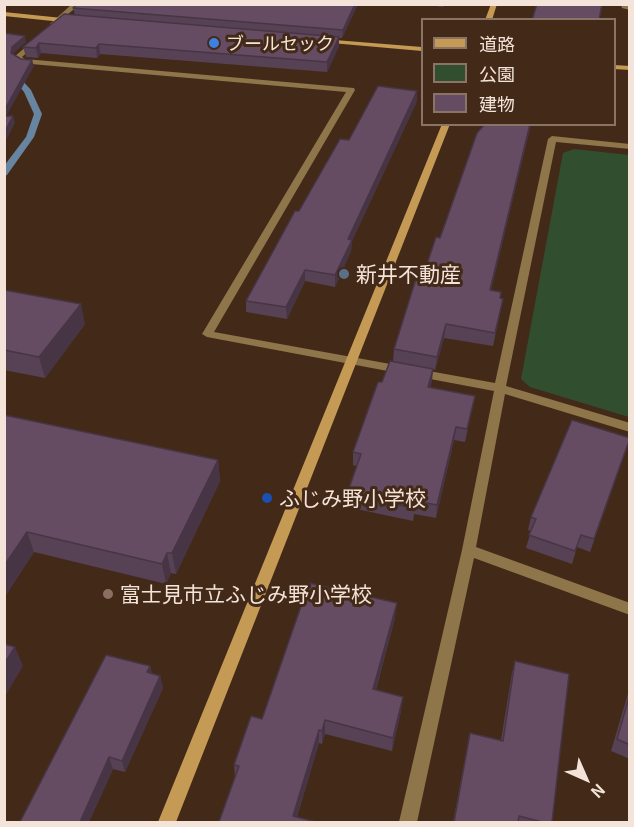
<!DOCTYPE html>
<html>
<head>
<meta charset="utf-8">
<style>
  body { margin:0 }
  #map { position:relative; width:634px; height:827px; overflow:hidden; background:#432a18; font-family:Georgia,"Noto Sans JP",serif }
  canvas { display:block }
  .frame { position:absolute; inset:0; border:6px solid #f4e3d8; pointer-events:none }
  .legend { position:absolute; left:421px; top:18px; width:195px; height:108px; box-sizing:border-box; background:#432a18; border:2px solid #8a7465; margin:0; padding:8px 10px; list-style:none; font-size:18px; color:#f4e3d8 }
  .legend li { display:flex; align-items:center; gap:12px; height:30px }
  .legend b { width:30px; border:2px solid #8a7465 }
  .north { position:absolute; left:556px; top:749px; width:60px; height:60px; -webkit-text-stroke:4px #432a18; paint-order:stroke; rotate:135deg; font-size:16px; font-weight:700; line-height:24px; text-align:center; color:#f4e3d8 }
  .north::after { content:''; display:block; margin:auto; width:21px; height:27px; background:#f4e3d8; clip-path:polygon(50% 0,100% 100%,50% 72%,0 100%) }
</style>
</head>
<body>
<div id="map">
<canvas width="634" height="827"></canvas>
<div class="frame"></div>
<ul class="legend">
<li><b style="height:8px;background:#c59a54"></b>道路</li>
<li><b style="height:16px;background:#314f2e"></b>公園</li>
<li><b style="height:16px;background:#654c62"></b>建物</li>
</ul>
<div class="north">N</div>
</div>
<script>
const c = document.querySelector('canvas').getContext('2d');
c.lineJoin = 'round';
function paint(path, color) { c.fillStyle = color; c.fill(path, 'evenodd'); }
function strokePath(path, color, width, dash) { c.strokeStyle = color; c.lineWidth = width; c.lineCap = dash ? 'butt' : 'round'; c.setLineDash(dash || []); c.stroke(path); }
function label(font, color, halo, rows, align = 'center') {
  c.font = font + ' Georgia,"Noto Sans JP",serif'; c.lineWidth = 6; c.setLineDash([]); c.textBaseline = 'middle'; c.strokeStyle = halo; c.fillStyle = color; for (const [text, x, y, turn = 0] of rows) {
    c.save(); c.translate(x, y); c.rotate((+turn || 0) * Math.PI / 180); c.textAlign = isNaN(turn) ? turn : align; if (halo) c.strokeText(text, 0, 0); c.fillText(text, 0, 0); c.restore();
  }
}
const green = new Path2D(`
  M574 149 629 155V417L530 387 521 379 563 153Z`);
const stream = new Path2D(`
  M4 60 31 90 42 114 34 137 7 175 4 176V166L26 137 34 114 24 92 4 67Z`);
const street = new Path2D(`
  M72 4H80L54 26H50V24Z
  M621 4 630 6V10L622 8Z
  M35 39 39 41 22 57 25 59 354 88 355 90 214 332 495 383 548 139 552 136 630 144V149L556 142 506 386 630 423V432L505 394 476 547 630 603V615L474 558 417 822H399L462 550 494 391 207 337 202 334 346 92 20 63 14 57Z`);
const secondary = new Path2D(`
  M491 4H497L492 20H485Z
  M4 12 72 19 75 21 72 23 4 16Z
  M322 39 422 47V51L320 42 318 41Z
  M614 65 630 66V70L614 69Z
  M442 124H450L176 822H158Z`);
const wall = new Path2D(`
  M77 4H358L342 38H339V46L327 72 100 54 97 58 41 53 38 58 26 57 23 47 75 15 73 8Z
  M421 4H444L443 7Z
  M417 101 352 241 351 251 335 287 305 281 287 319 246 312V301L299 211 349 140Z
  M485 124H531L491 290 500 298 503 299 493 346 444 338 435 370 433 369 430 388 472 409 465 442 454 440 436 518 414 514 413 521 347 507V494L357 466 353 465V452L382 382 393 361 394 349 425 270 440 238Z
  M4 290 85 324 45 378 4 370Z
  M4 415 218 460 220 481 176 574 171 573 166 584 34 552 4 598Z
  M630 438 590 552 577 547 572 564 526 548 531 531 528 530 531 517Z
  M395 618 376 690 401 711 392 751 325 734 322 744 319 743 297 817 219 822 235 777 234 765 262 719Z
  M515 661 552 822H453L470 733 501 740 512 673Z
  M150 666 152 674 160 676 163 688 125 772 113 769 89 822H20Z
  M630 687V759L611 751Z`);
const shadedWall = new Path2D(`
  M355 4H358L342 38 343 30Z
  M25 36 26 42 14 53 13 59 11 53 12 47Z
  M339 37V46L327 72V62Z
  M39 43 41 53 38 58 36 48Z
  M99 44 100 54 97 58 96 48Z
  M32 60 34 66 4 120V111Z
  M417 91V101L352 241 351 251 335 287V275L348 239Z
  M13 116 15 123 4 144V133Z
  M530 124H531L488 303 490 290Z
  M305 270V281L287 319 286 307Z
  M81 304 85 324 45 378 39 357Z
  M446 324 444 338 435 370 437 357Z
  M433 369 432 382 426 400 428 387Z
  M456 427 454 440 436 518 437 505Z
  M218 460 220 481 176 574 172 553Z
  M27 532 34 552 4 598V566Z
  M167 553 171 573 166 584 162 564Z
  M397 603 395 618 372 703 373 689Z
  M15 647 23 666 4 698V664Z
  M150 666 153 678 147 672Z
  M160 676 163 688 125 772 122 761Z
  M403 697 401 711 392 751 393 738Z
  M325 720V734L322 744V731Z
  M319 730V743L295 822 293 816Z
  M109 757 113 769 89 822H80Z`);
const building = new Path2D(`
  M77 4H355L343 30 73 8Z
  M537 4H602L599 20H532Z
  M64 14 339 37 327 62 99 44 96 48 39 43 36 48 23 47Z
  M4 33 25 36 12 47 11 53 21 59 32 60 4 111Z
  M378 86 417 91 348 239 352 240 335 275 305 270 286 307 246 301 295 211H299L340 139 349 140Z
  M4 116H13L4 133Z
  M485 124H530L490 290 501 292 500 298 503 299 495 333 446 324 437 357 394 349 419 269 425 270 436 237 440 238 477 133Z
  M4 290 81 304 39 357 4 350Z
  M390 361 433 369 428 387 475 396 467 429 456 427 437 505 416 501 414 508 347 494 361 454 353 452 378 382H382Z
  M4 415 218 460 172 553H167L162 564 27 532 4 566Z
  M572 420 630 438 594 539 581 535 575 551 529 535 536 519 531 517Z
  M309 583 397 603 373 689 403 697 393 738 325 720 322 731 319 730 293 816 316 822H219L239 766 234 765 251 716 262 719Z
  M4 644 15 647 4 664Z
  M106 655 150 666 147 672 160 676 122 761 109 757 80 822H20Z
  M515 661 569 674 552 822H542L519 816 518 822H454L470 733 503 741Z
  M630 694V745L617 739Z`);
const markers = [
  [214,43,6,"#3f7fe0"],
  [344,274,6,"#5c6f8a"],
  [267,498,6,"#1a4fb4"],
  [108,594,6,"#8d6e63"]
];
const farPoinames = [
  ["ブールセック",226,43]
];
const poiNames = [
  ["新井不動産",356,274],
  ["ふじみ野小学校",279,498],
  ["富士見市立ふじみ野小学校",120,594]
];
paint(green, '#314f2e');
paint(stream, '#6784a0');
paint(street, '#8f754a');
paint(secondary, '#c59a54');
paint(wall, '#574154');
paint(shadedWall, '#473545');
paint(building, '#654c62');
strokePath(building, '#473545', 1.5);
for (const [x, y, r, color] of markers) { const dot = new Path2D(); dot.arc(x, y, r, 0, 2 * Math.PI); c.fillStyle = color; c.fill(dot); strokePath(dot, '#432a18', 2); }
label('18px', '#f4e3d8', '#432a18', farPoinames, 'left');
label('21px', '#f4e3d8', '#432a18', poiNames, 'left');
</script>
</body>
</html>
